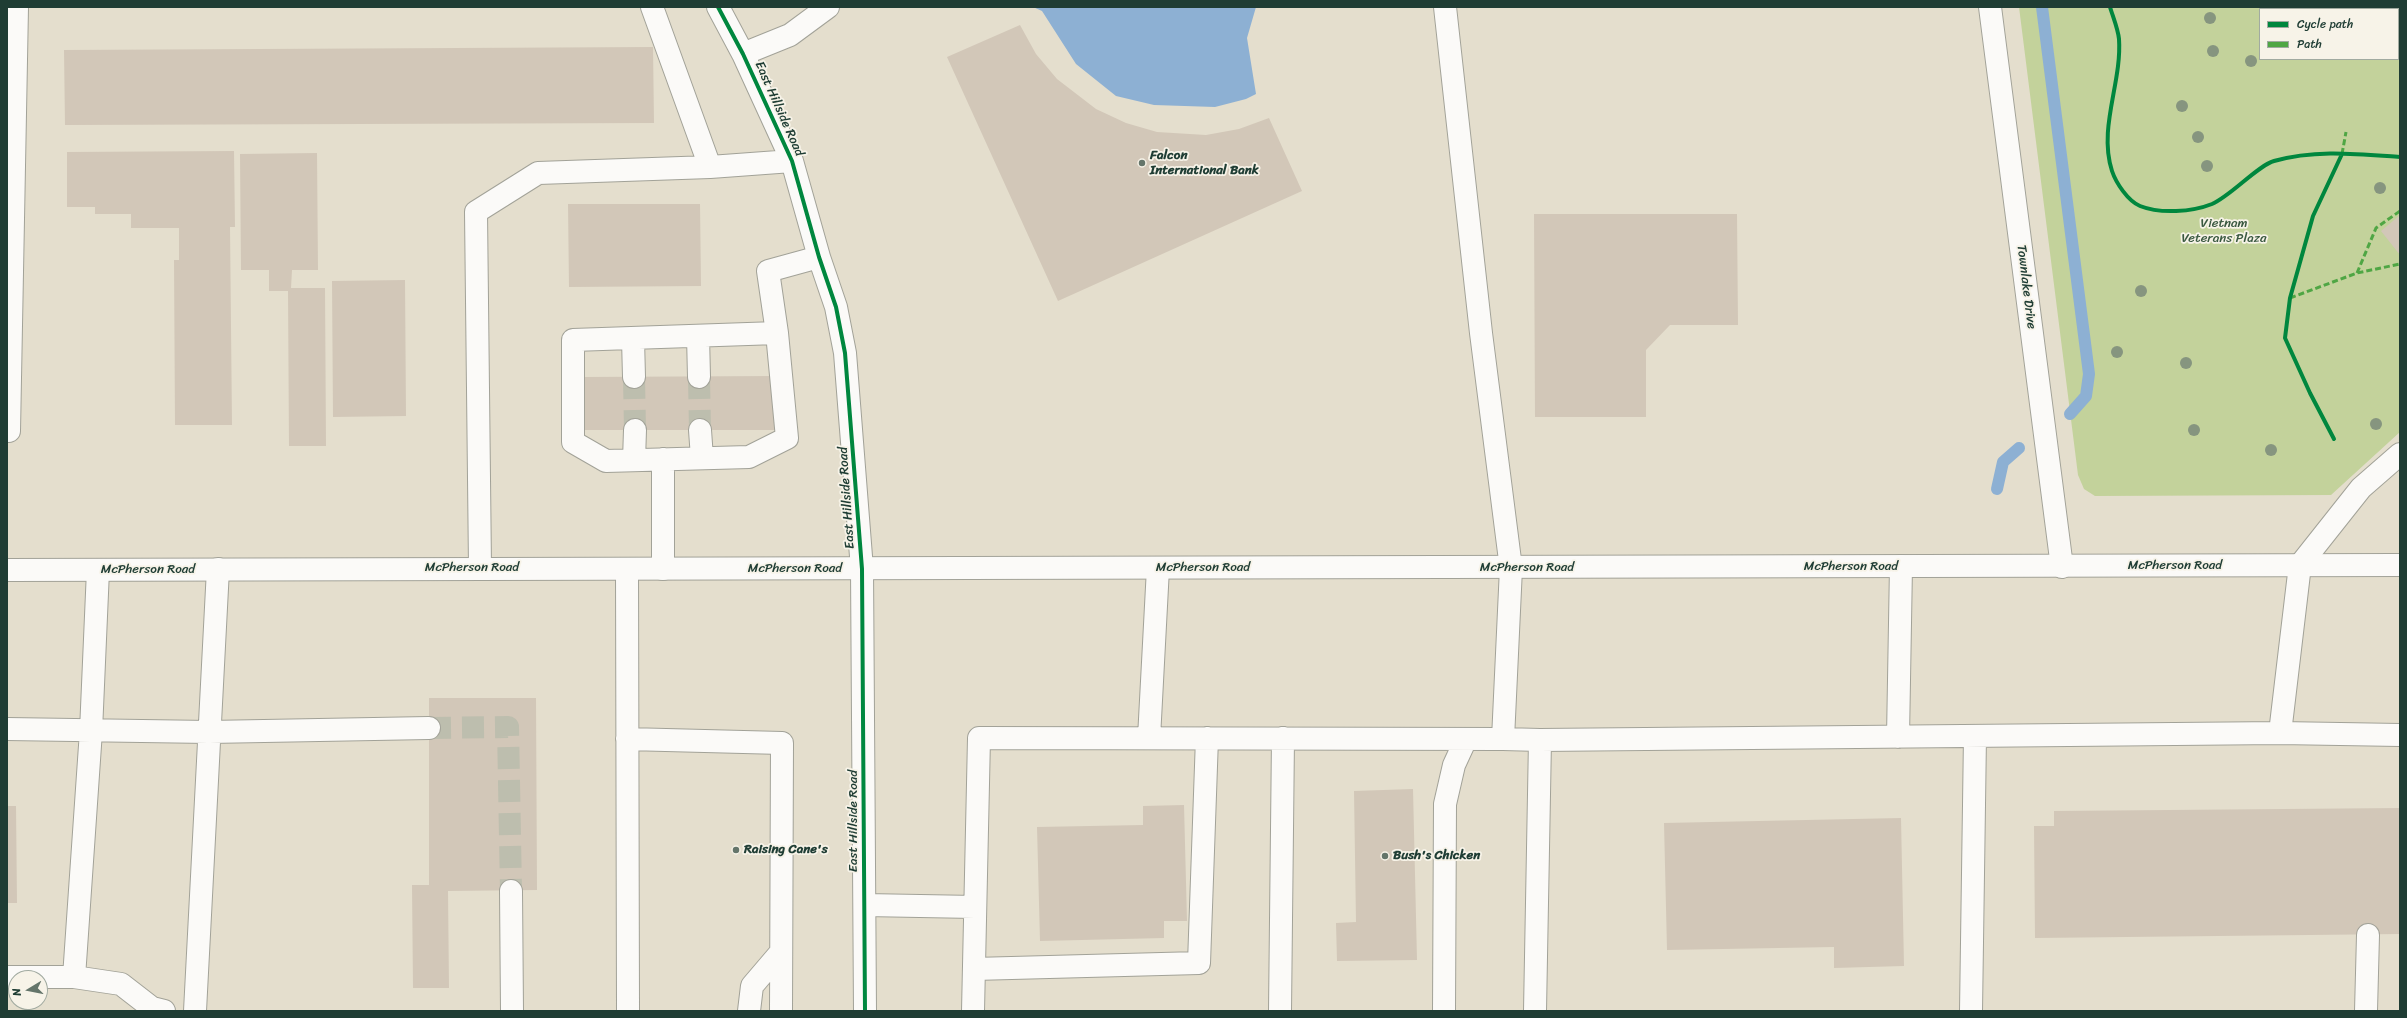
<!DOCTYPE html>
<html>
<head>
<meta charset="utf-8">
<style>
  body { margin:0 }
  #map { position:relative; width:2407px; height:1018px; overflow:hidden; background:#e4decd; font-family:Sriracha,sans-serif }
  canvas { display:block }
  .frame { position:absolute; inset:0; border:8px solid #1f3d34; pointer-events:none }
  .legend { position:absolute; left:2259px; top:8px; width:140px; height:52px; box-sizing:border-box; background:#f7f3e8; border:1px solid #a1aaa0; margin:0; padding:5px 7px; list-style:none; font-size:12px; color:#1f3d34 }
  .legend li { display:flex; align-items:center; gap:8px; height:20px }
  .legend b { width:20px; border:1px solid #a1aaa0 }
  .north { position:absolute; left:8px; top:970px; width:40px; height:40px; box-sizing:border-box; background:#f7f3e8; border:1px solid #a1aaa0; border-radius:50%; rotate:260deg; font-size:11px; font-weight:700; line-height:16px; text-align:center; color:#1f3d34 }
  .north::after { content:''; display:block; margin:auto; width:14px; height:18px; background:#64756a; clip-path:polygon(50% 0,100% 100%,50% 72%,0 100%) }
</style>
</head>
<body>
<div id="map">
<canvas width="2407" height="1018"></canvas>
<div class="frame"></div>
<ul class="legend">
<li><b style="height:5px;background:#00873e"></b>Cycle path</li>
<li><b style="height:5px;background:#4fa644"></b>Path</li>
</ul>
<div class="north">N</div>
</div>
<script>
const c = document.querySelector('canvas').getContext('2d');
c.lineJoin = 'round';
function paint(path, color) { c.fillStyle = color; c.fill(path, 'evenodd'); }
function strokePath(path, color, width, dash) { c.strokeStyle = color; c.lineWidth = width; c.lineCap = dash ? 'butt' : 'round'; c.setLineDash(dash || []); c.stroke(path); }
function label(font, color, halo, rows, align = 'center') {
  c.font = font + ' Sriracha,sans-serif'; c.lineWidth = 3.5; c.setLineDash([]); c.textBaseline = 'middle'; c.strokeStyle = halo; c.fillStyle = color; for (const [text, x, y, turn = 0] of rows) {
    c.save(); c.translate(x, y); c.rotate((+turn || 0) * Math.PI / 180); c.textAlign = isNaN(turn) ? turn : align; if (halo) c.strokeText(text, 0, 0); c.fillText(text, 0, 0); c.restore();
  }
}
const green = new Path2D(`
  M2019 7H2400V432L2331 495 2095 496 2084 489 2078 475ZM2260 9H2398V59H2260Z`);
const water = new Path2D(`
  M1033 7H1256L1247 38 1256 94 1246 99 1215 107 1154 105 1116 96 1076 64 1042 11Z`);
const stream = new Path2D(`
  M2042 7 2089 374 2086 396 2070 414
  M1997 489 2003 462 2019 448`);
const building = new Path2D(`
  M1020 25 1036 54 1057 79 1096 109 1126 123 1157 132 1206 135 1239 129 1269 118 1302 191 1058 301 947 57Z
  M653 47 654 123 65 125 64 50Z
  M234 151 235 227H230L232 425H175L174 260H179V228H131V214H95V207H67V152Z
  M317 153 318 270H292L291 288H325L326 446H289L288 291H269V270H241L240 154Z
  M568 204H700L701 286 569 287Z
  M1534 214H1737L1738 325H1670L1646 350V417H1535Z
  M2400 215V255L2381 231Z
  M405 280 406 416 333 417 332 281Z
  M775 376 776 430H584L583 377Z
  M429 698H536L537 890 448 891 449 988H413L412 885H429Z
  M1413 789 1417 960 1337 961 1336 923 1356 922 1354 791Z
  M1184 805 1187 921H1164V938L1040 941 1037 827 1143 825V806Z
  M7 806H16L17 903H7Z
  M2400 808V934L2035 938 2034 826H2054V811Z
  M1901 818 1904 966 1834 968V947L1667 950 1664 823Z`);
const minorTunnel = new Path2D(`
  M634 377 635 430
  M699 377 700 430
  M429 728 508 727 511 891`);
const minor = new Path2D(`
  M652 7 710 167
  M718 7 743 54 792 161 819 257 836 307 845 353 862 569 865 1011
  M1445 7 1481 333 1511 568 1503 739 1540 740 1535 1011
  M1990 7 2062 567
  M743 54 790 35 828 7
  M777 333 573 340V442L606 461 749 457 787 438 777 333 768 271 819 257
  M698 336 699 377
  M633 339 634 377
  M700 430 702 458
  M7 431H9L17 7
  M663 459V569
  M634 460 635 430
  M480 567 476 212 538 173 710 167 792 161
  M627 569 628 1011
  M7 729 209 732 429 728
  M2280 733 2300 565 2361 488 2400 454
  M1898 737 1901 566
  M1149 738 1158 568
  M627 739 782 743 781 1011
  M1540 740 2280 733 2400 735
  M511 891 512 1011
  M865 905 975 907
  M974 969 1199 963 1207 738
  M7 977H74L121 984 152 1008 164 1011
  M74 977 91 731 98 570
  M195 1011 218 569
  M749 1011 752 986 781 952
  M973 1011 979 738 1503 739
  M1280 1011 1283 738
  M1444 1011 1445 804 1454 765 1466 739
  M1971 1011 1975 736
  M2366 1011 2368 935`);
const major = new Path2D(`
  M7 570 2400 565`);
const quiet = new Path2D(`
  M2342 154 2346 132
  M2357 273 2376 228 2400 211
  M2290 298 2357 273 2400 264`);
const cycleway = new Path2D(`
  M718 7 743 54 792 161 819 257 836 307 845 353 862 569 865 1011
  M2110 7C2113 17 2118 29 2119 39 2122 83 2098 128 2112 171 2116 183 2128 201 2140 206 2160 214 2192 212 2212 204 2232 195 2257 166 2274 161 2315 149 2358 154 2400 157
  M2334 439 2310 393 2285 338 2290 298 2313 216 2342 154`);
const trees = [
  [2210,18],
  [2213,51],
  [2251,61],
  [2182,106],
  [2198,137],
  [2207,166],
  [2380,188],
  [2141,291],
  [2117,352],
  [2186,363],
  [2376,424],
  [2194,430],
  [2271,450]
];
const markers = [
  [1142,163,4,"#64756a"],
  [736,850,4,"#64756a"],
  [1385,856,4,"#64756a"]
];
const streetNames = [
  ["East Hillside Road",779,109,66],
  ["Townlake Drive",2026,287,83],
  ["East Hillside Road",847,498,-94],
  ["McPherson Road",2175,566],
  ["McPherson Road",1851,567],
  ["McPherson Road",472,568],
  ["McPherson Road",1203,568],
  ["McPherson Road",1527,568],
  ["McPherson Road",795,569],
  ["McPherson Road",148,570],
  ["East Hillside Road",854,821,-90]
];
const poiNames = [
  ["Falcon",1150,156],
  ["International Bank",1150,171],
  ["Raising Cane's",744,850],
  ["Bush's Chicken",1393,856]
];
const parkNames = [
  ["Vietnam",2224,224],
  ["Veterans Plaza",2224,239]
];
paint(green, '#c3d29b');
paint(water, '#8db0d3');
strokePath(stream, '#8db0d3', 12);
paint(building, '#d2c7b8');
strokePath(minorTunnel, '#bdbeae', 22, [22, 11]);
strokePath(minor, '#a2a298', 24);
strokePath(major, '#a2a298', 24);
strokePath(minor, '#fbfaf8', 22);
strokePath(major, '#fbfaf8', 22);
strokePath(quiet, '#4fa644', 3, [6, 3]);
strokePath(cycleway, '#00873e', 4);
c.fillStyle = '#86957f';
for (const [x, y] of trees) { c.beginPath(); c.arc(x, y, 6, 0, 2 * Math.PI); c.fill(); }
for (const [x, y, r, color] of markers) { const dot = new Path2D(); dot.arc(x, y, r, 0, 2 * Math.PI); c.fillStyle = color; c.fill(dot); strokePath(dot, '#f7f3e8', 1.5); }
label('13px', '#1f3d34', '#f7f3e8', streetNames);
label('bold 13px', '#1f3d34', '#f7f3e8', poiNames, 'left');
label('13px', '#3a5940', '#f7f3e8', parkNames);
</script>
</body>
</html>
